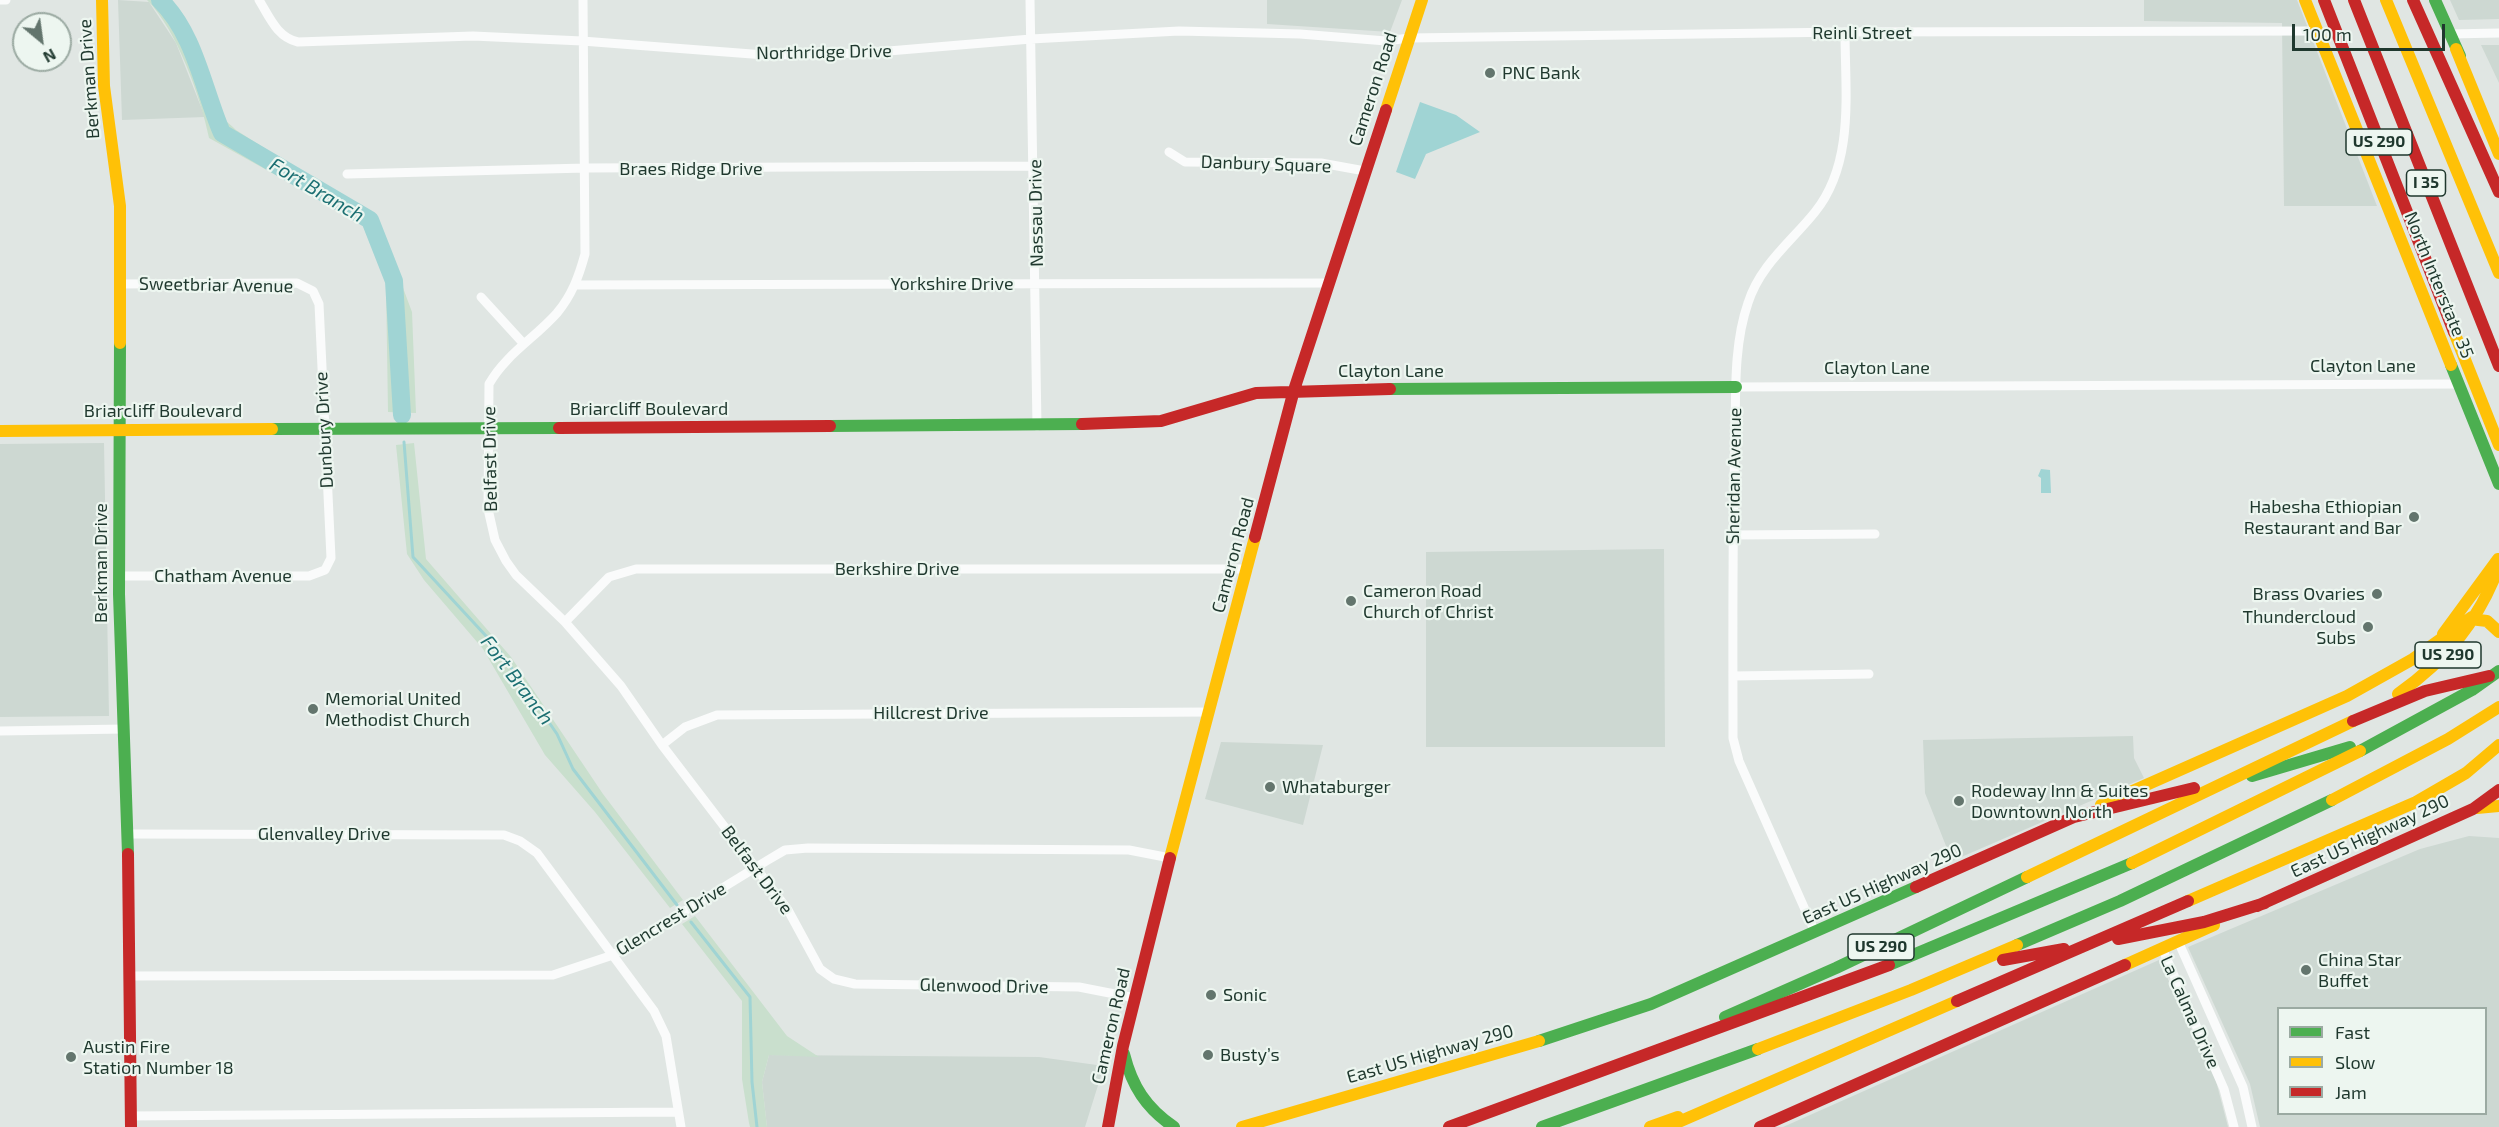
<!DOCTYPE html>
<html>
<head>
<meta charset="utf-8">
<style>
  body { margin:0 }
  #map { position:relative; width:2499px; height:1127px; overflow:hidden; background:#e0e6e3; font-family:"Exo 2",sans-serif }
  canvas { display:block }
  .legend { position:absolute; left:2277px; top:1007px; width:210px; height:108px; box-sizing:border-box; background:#edf6f0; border:2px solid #9baaa2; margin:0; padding:8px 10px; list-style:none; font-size:18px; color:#1f382e }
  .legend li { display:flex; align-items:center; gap:12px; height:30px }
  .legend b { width:30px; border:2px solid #9baaa2 }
  .north { position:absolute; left:12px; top:12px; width:60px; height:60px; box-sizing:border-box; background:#edf6f0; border:2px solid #9baaa2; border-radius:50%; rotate:151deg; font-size:16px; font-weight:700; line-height:24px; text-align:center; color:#1f382e }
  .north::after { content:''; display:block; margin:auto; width:21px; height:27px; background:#63756d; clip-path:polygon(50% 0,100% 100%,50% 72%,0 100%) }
  .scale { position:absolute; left:2292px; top:24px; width:153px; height:27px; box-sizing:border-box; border:3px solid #1f382e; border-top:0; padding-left:8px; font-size:18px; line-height:21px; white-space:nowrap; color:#1f382e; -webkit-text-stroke:4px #edf6f0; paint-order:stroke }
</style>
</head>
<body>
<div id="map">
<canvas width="2499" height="1127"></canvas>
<ul class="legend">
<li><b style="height:8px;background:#4caf50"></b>Fast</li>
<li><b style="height:8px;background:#ffc107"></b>Slow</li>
<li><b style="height:8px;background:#c62828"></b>Jam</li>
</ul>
<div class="north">N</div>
<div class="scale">100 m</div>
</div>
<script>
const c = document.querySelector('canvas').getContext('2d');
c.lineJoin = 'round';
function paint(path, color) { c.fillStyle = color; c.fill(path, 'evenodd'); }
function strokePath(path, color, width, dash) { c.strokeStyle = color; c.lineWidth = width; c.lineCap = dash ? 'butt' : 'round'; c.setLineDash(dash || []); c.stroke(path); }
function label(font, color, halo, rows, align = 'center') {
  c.font = font + ' "Exo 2",sans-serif'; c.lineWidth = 4.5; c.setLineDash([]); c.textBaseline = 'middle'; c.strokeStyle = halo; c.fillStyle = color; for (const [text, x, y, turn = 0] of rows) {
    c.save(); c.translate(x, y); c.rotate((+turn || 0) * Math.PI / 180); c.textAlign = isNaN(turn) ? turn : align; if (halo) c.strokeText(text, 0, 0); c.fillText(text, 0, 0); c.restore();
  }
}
const built = new Path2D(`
  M118 0 149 2 176 43 205 117 122 120Z
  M1267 0H1402L1390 32 1267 24Z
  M2144 0H2297L2377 206H2284L2282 23 2144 21Z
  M2450 0H2499V19L2459 20Z
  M2481 45H2499V83Z
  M104 443 109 716 0 717V444Z
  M1664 549 1665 747H1426V552Z
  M2133 736 2134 758 2144 778 1952 861 1925 793 1923 740Z
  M1221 742 1323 745 1303 825 1205 799Z
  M2469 836 2499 838V1127H2260L2250 1084 2188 947 2420 849ZM2278 1008H2486V1114H2278Z
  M2159 960 2216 1081 2228 1127H1783Z
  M769 1055 1039 1057 1104 1066 1085 1127H767L762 1082Z`);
const green = new Path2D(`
  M147 0H171C201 28 200 79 219 113 223 119 231 125 236 130L378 221 412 312 416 413 388 412 386 283 362 223 209 138C201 98 177 30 147 0Z
  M414 443 426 559 511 657 603 794 683 900 670 908 595 812 545 755 483 649 424 580 407 554 396 445Z
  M695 916 787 1036 819 1057 769 1055 762 1082 767 1127H750L749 1123 742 1079V1001L682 924Z`);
const water = new Path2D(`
  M1420 102 1456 115 1480 132 1426 154 1415 179 1396 172Z
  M2041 469 2050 470 2051 493H2041V478L2038 476Z`);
const stream = new Path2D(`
  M404 442 413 557 499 650 557 734 573 769 677 905
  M691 922 750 997 752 1082 757 1127`);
const river = new Path2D(`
  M160 0C195 34 203 89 222 133L370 220 394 281 402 415`);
const street = new Path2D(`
  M0 0H6
  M259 0C270 18 277 37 298 42L473 36 582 41 765 55 865 53 1031 39 1179 31 1300 34 1386 41 1409 38 1845 32 2316 31
  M583 0 585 254C579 276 572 295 557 313 535 338 506 354 489 384L488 509 495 540 506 561 516 575 565 622 621 686 662 745 788 910 820 969 834 979 855 984 1079 987 1135 998
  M1030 0 1037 426
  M2450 34 2499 33
  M1169 152 1185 162 1321 163 1365 171
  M347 174 586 168 1035 166
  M119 284 297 283 313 291 319 304 331 558 325 570 309 576H119
  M576 285 1328 283
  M481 297 523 343
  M1736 387 2459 384
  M1732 535 1875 534
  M565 622 609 577 636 569H1248
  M1733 676 1869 674
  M0 731 124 729
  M662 745 685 727 717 715 1209 712
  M128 834 504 835 520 841 537 853 654 1011 666 1036 681 1127
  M1815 932 1739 761 1733 738C1733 639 1732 541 1735 442 1736 397 1733 346 1748 303 1760 265 1791 242 1815 212 1855 162 1845 92 1845 32
  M2178 941 2243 1087 2252 1127
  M2162 948 2224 1089 2234 1127
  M129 976 553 975 613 955 768 860 785 850 808 848 1129 850 1170 858
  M130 1116 677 1112`);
const fast = new Path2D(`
  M2435 0 2460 56
  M120 343 119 594 128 854
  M2451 365 2499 484
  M1390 389 1736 387
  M830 426 1082 424
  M272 429 559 428
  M2360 751 2472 690 2499 671
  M2252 776 2350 747
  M2017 945 2120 901 2332 800
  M1889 965 2132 863
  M1725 1017 1836 968 2027 877
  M1539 1041 1651 1004 1916 887
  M1124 1054C1132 1086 1146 1108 1174 1127
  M1542 1127 1758 1049`);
const slow = new Path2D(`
  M102 0 104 86 120 206V343
  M2305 0 2451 365
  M2386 0 2499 273
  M2456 49 2499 154
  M1386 110 1422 0
  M2454 332 2499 445
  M0 431 272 429
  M2470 619 2487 621 2499 632
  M2443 634 2498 559
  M2398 694C2446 660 2479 621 2499 566
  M2332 800 2448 739 2499 707
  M2101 805 2347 696 2413 659 2472 617
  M2477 808 2499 806
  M1170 858 1255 537
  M2132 863 2360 751
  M2027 877 2353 721
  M2188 901 2416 802 2466 773 2499 745
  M2125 965 2214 925
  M1758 1049 1911 990 2017 945
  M1242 1127 1539 1041
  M1650 1127 1678 1117
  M1667 1127 1957 1001`);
const jam = new Path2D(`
  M2324 0 2454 332
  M2354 0 2499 366
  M2413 0 2499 192
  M1082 424 1161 421 1256 393 1390 389
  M559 428 830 426
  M1255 537 1294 390 1386 110
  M2353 721 2425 691 2489 676
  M2070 818 2194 788
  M128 854 131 1127
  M1916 887 2076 816
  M2257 906 2473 809 2499 790
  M2118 939 2204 922 2265 903
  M2003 960 2064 949
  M1957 1001 2188 901
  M1108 1127 1123 1046 1170 858
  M1449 1127 1889 965
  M1760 1127 2125 965`);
const markers = [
  [1490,73,6,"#63756d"],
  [2414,517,6,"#63756d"],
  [2377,594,6,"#63756d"],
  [1351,601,6,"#63756d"],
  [2368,627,6,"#63756d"],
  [313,709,6,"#63756d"],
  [1270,787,6,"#63756d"],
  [1959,801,6,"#63756d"],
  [2306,970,6,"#63756d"],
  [1211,995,6,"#63756d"],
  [1208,1055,6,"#63756d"],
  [71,1057,6,"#63756d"]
];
const shields = [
  [2379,142,66],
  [2426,183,39],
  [2448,655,66],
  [1881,947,66]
];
const shieldNames = [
  ["US 290",2379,142],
  ["I 35",2426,183],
  ["US 290",2448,655],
  ["US 290",1881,947]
];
const streetNames = [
  ["Reinli Street",1862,33],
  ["Northridge Drive",824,52,-1],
  ["Berkman Drive",89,79,-94],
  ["Cameron Road",1373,89,-72],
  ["Danbury Square",1266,164,2],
  ["Braes Ridge Drive",691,169],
  ["Nassau Drive",1036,213,-91],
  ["Yorkshire Drive",952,284],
  ["Sweetbriar Avenue",216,285,1],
  ["North Interstate 35",2439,285,68],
  ["Clayton Lane",2363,366],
  ["Clayton Lane",1877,368],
  ["Clayton Lane",1391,371],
  ["Briarcliff Boulevard",649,409],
  ["Briarcliff Boulevard",163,411],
  ["Dunbury Drive",324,430,-93],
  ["Belfast Drive",490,459,-91],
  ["Sheridan Avenue",1734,476,-89],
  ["Cameron Road",1233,555,-75],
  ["Berkman Drive",101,563,-90],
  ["Berkshire Drive",897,569],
  ["Chatham Avenue",223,576],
  ["Hillcrest Drive",931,713],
  ["Glenvalley Drive",324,834],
  ["East US Highway 290",2370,836,-25],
  ["Belfast Drive",757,870,53],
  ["East US Highway 290",1882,884,-24],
  ["Glencrest Drive",671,919,-31],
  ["Glenwood Drive",984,986,1],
  ["La Calma Drive",2190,1012,66],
  ["Cameron Road",1111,1026,-77],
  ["East US Highway 290",1430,1054,-16]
];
const poiNames = [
  ["PNC Bank",1502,73],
  ["Habesha Ethiopian",2402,507,"right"],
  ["Restaurant and Bar",2402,528,"right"],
  ["Cameron Road",1363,591],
  ["Church of Christ",1363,612],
  ["Brass Ovaries",2365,594,"right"],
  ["Thundercloud",2356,617,"right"],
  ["Subs",2356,638,"right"],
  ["Memorial United",325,699],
  ["Methodist Church",325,720],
  ["Whataburger",1282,787],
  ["Rodeway Inn & Suites",1971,791],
  ["Downtown North",1971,812],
  ["China Star",2318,960],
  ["Buffet",2318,981],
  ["Sonic",1223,995],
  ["Austin Fire",83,1047],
  ["Station Number 18",83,1068],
  ["Busty’s",1220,1055]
];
const waterNames = [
  ["Fort Branch",317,190,31],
  ["Fort Branch",517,680,53]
];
paint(built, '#cdd8d2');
paint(green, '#c9dfcd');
paint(water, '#a0d4d4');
strokePath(stream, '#a0d4d4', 3);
strokePath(river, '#a0d4d4', 18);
strokePath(street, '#fafbfb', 9);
strokePath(fast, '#4caf50', 12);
strokePath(slow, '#ffc107', 12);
strokePath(jam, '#c62828', 12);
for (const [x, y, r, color] of markers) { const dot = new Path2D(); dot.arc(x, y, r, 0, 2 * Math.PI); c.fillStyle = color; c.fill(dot); strokePath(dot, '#edf6f0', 2); }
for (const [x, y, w] of shields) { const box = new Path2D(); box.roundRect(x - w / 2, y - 13, w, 26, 4.5); c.fillStyle = '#edf6f0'; c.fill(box); strokePath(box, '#1f382e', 1.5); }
label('bold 16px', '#1f382e', null, shieldNames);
label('18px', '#1f382e', '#edf6f0', streetNames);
label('18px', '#1f382e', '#edf6f0', poiNames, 'left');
label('italic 20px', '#1b6f72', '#edf6f0', waterNames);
</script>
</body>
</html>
